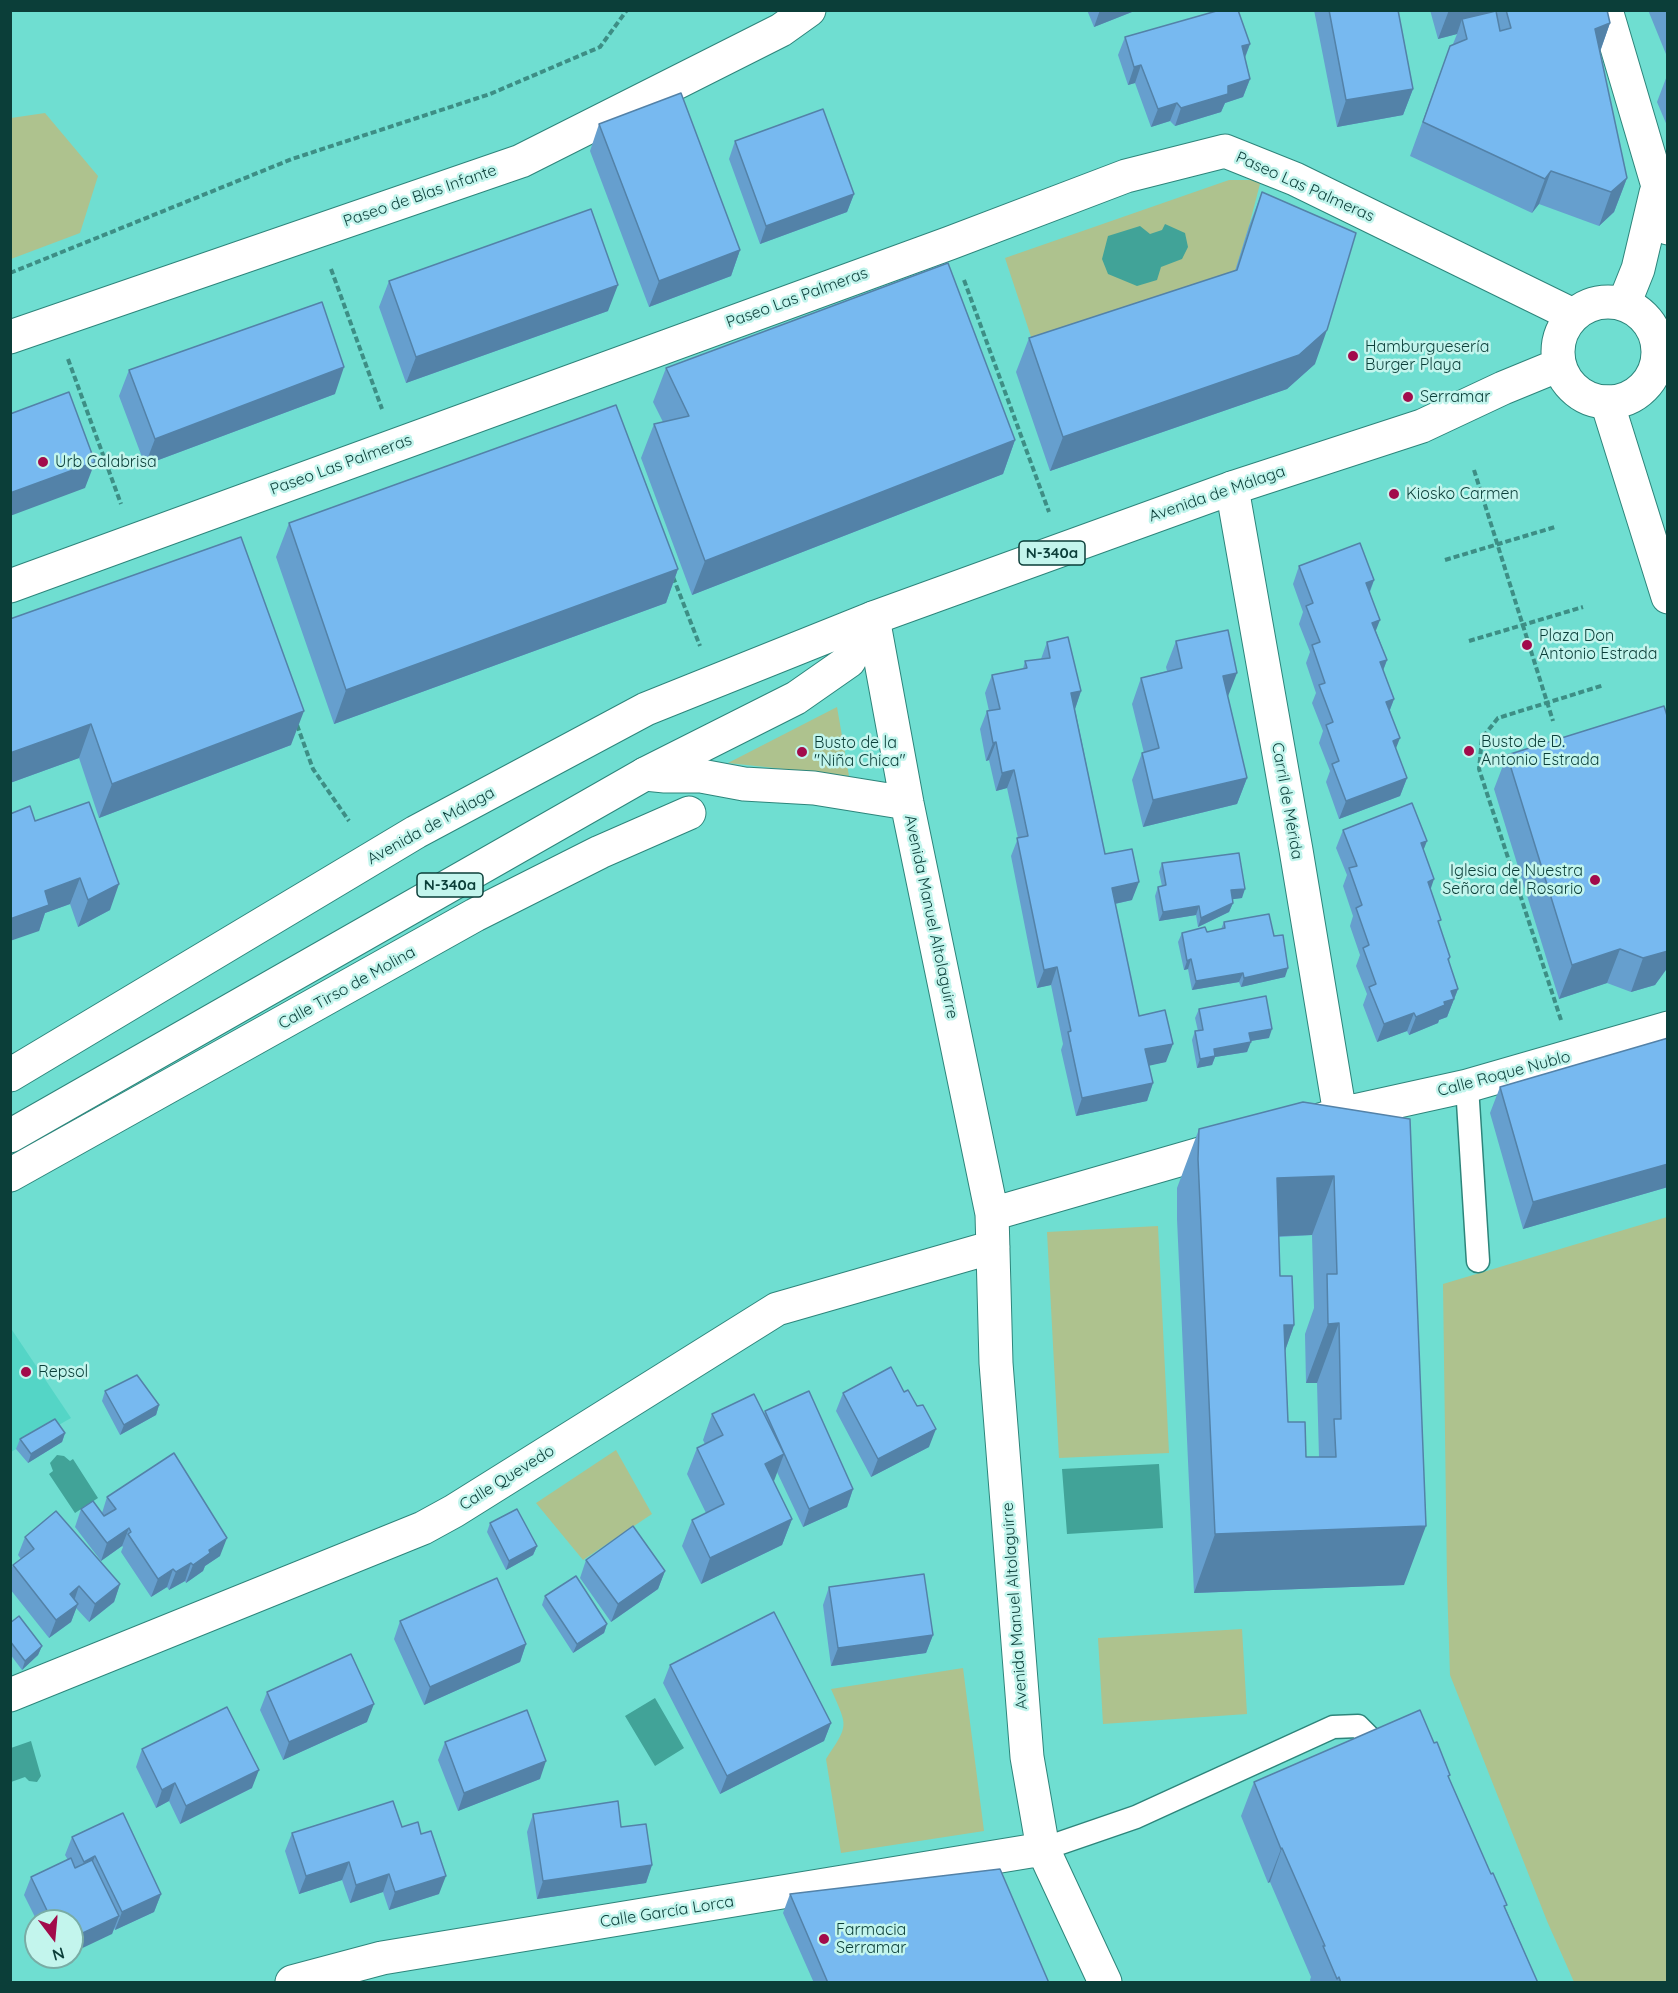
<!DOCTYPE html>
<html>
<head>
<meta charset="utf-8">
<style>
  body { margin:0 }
  #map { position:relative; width:1678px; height:1993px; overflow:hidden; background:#6fded1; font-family:Quicksand,sans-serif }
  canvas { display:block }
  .frame { position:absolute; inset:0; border:12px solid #0b3e39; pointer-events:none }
  .north { position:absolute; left:24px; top:1909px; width:60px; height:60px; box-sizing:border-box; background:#c3f5ed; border:2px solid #79aca5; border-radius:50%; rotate:164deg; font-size:16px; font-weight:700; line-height:24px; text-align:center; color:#0b3e39 }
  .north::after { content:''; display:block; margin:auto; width:21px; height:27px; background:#a20b4b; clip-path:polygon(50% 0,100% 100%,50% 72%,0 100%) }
</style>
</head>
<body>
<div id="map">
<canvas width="1678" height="1993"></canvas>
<div class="frame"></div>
<div class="north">N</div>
</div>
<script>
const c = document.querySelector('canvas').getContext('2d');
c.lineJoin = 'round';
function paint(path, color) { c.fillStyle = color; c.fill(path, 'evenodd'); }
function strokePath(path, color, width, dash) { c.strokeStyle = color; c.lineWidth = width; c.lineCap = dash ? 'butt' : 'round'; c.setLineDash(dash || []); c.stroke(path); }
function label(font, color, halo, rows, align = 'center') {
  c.font = font + ' Quicksand,sans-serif'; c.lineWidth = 5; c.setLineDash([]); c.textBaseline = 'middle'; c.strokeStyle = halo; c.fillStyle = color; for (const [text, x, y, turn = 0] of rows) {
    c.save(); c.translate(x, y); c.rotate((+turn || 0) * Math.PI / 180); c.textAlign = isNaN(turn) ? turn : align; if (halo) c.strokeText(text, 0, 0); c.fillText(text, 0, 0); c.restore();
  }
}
const built = new Path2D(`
  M10 1327 71 1418 11 1452H10Z`);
const green = new Path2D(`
  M45 113 98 176 80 233 11 259V118Z
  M1229 180H1261L1249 226 1225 304 1040 364 1005 258Z
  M837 707 849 776 728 763Z
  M1667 1217V1982H1574L1547 1921 1450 1675 1447 1583 1443 1284Z
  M1158 1226 1169 1453 1059 1458 1047 1232Z
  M616 1450 652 1514 583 1560 536 1503Z
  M1242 1629 1247 1714 1103 1724 1098 1638Z
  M963 1668 984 1831 841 1853 826 1759C849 1724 848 1728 831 1689Z`);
const water = new Path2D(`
  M1165 224 1185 233 1188 247 1182 259 1161 267 1157 280 1137 286 1108 274 1102 259 1108 236 1140 226 1150 234 1162 230Z
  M57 1455 64 1456 70 1461 73 1459 98 1498 75 1513 49 1474 53 1471 50 1463Z
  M1159 1464 1163 1528 1067 1534 1062 1469Z
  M655 1698 684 1748 655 1766 625 1716Z
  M31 1741 41 1776 37 1782 29 1781 25 1777 11 1782V1748Z`);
const path = new Path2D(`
  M331 269 382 409
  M10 273 292 159 490 94 600 47 627 10
  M964 280 1049 512
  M68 359 121 504
  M1474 470 1553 721
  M1445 560 1555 527
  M673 577 700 646
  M1469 641 1583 607
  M297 725 313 769 349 821
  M1561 1020 1479 769 1482 738 1498 718 1604 685`);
const lane = new Path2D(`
  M1467 1086 1478 1261
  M1043 1849 1136 1817 1333 1727 1358 1726 1373 1741 1378 1757`);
const street = new Path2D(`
  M1606 10 1658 186 1668 228
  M1624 304 1638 269 1656 193
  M10 337 521 161 781 30 809 10
  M1607 402 1668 597
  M1232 488 1296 850 1340 1114
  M10 586 950 243 1126 176 1225 151 1295 179 1573 315
  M873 618 907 803 992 1214 996 1363 1027 1757 1043 1849 1105 1982
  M645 774 665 776H701L744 784 814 788 907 803
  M1313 1122 1340 1114 1467 1086 1668 1028
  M10 1175 475 915 600 852 689 813
  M992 1214 1231 1145
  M10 1695 423 1528 454 1511 777 1309 993 1247
  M292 1982 382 1958 1043 1849`);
const primary = new Path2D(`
  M1558 352a50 50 0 1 1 100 0a50 50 0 1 1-100 0Z
  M10 1075 416 832 646 709 873 618 1232 488 1422 426 1503 388 1559 365
  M10 1136 645 774 796 698 849 661 873 618`);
const wall = new Path2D(`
  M1087 10H1137L1094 27Z
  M1314 10H1398L1413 89 1403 115 1337 127Z
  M1430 10H1607L1610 23 1600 52 1627 178 1614 212 1599 226 1539 204 1532 213 1410 156 1450 46 1453 44 1457 34 1438 39Z
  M1648 10H1668V59Z
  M1125 37 1250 44 1245 58 1250 79 1243 97 1225 103 1221 112 1175 126 1170 121 1151 127 1135 83 1128 85 1118 55Z
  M1668 73V128L1657 102Z
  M599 124 740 250 731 276 649 307 590 151Z
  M735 141 854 194 847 212 760 244 729 159Z
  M1262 192 1315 364 1287 389 1050 471 1016 372 1029 338 1235 271 1249 226Z
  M389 281 608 311 406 383 379 307Z
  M666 368 1015 440 1003 474 692 595 641 458 654 424 663 422 653 402Z
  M129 370 335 394 145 465 119 396Z
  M289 523 678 569 666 603 334 724 276 557Z
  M1299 566 1374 580 1370 592 1376 631 1387 660 1383 671 1394 699 1390 710 1396 749 1407 778 1400 796 1339 819 1326 782 1330 771 1319 743 1323 731 1312 703 1316 693 1306 663 1310 652 1299 624 1303 612 1293 584Z
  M10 619 291 745 99 818 79 758 10 783Z
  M1176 641 1228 697 1247 778 1237 804 1143 827 1132 780 1142 753H1144L1132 704 1141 678 1167 671 1166 667Z
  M1047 642 1081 691 1075 709 1105 854 1132 900 1115 904 1139 1016 1166 1062 1149 1065 1153 1083 1147 1101 1076 1116 1061 1050 1063 1044 1051 985 1037 988 1011 856 1018 838 1007 788 996 791 989 760 986 761 980 729 987 711H989L985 693 992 675 1023 669 1025 661 1041 659Z
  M1668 719V967L1655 985 1631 992 1607 983 1559 999 1494 789 1507 755Z
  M35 821 110 910 78 927 70 904 45 913 39 931Z
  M1343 830 1423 850 1430 890 1439 925 1450 957 1449 962 1458 989 1447 1017 1439 1020 1438 1023 1409 1035 1407 1031 1377 1042 1363 1005 1367 994 1356 966 1360 955 1350 926 1353 916 1343 886 1347 875 1336 848Z
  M1162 863 1242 898 1232 899 1233 903 1229 912 1198 927 1196 915 1159 921 1155 896 1158 887 1162 886 1159 872Z
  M1224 922 1274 936 1285 977 1241 987 1239 982 1192 990 1188 969 1184 970 1178 942 1182 933 1207 932 1221 929Z
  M1199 1009 1269 1038 1250 1041 1247 1052 1215 1057 1212 1065 1197 1068 1192 1040 1195 1031H1198L1195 1018Z
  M1668 1038V1187L1523 1229 1490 1113 1500 1087Z
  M1410 1119 1404 1585 1194 1593 1177 1219V1188L1199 1129ZM1312 1235 1314 1308 1305 1334 1306 1383H1317L1319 1457H1306L1288 1422 1285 1351 1294 1325 1280 1276 1279 1237Z
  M105 1391 159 1405 156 1415 120 1435 102 1401Z
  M843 1393 929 1447 871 1477 836 1411Z
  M765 1411 853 1489 847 1507 803 1527 777 1472 773 1481 792 1519 782 1545 701 1584 682 1546 692 1520 706 1513 687 1474 697 1448 705 1444 703 1440 712 1414H764Z
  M65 1433 62 1442 28 1463 16 1449 20 1439Z
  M107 1497 220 1556 205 1566 203 1571 186 1583 185 1581 169 1590 167 1587 151 1597 121 1552 123 1547 122 1546 101 1561 75 1527 81 1509 102 1513Z
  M490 1523 537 1546 533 1555 506 1570 487 1532Z
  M25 1537 120 1584 114 1602 89 1622 76 1608 71 1622 49 1638 10 1589V1572L13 1565 21 1559 18 1555Z
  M586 1560 665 1571 658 1589 611 1622 580 1578Z
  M829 1587 933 1635 926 1653 831 1666 823 1605Z
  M545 1596 607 1624 604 1633 573 1653 542 1605Z
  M400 1621 526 1644 520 1662 424 1705 394 1639Z
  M10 1623 42 1646 38 1655 22 1670 10 1654Z
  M670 1665 831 1723 824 1741 720 1794 663 1683Z
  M267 1692 367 1722 283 1760 260 1710Z
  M445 1742 540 1779 458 1811 438 1760Z
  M142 1749 252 1788 180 1824 169 1801 156 1808 136 1767Z
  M1449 1778 1538 1983H1311L1310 1980 1311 1977 1270 1882 1268 1883 1241 1816 1254 1782Z
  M533 1814 621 1827 652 1865 646 1883 537 1899 527 1832Z
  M402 1827 439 1894 389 1910 383 1892 350 1903 342 1880 299 1894 285 1851 292 1833Z
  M72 1837 161 1894 154 1912 115 1930 114 1928 112 1934 72 1921H37L24 1895 31 1877 68 1860 65 1855Z
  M790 1894 1049 1983H814L783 1913Z`);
const shadedWall = new Path2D(`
  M1100 10H1137L1094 27Z
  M1449 10H1493L1488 26 1462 19 1457 34 1438 39Z
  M1610 23 1598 57 1595 29Z
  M1250 44 1243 62 1242 46Z
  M1141 65 1135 83 1128 85 1134 67Z
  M1250 79 1243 97 1225 103 1221 112 1175 126 1181 108 1228 86Z
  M1413 89 1403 115 1337 127 1346 100Z
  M1177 103 1170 121 1151 127 1158 109Z
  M1551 171 1539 204 1532 213 1545 179Z
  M1627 178 1614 212 1599 226 1611 192Z
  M854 194 847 212 760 244 766 226Z
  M740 250 731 276 649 307 659 281Z
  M618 285 608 311 406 383 416 357Z
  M1327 330 1315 364 1287 389 1050 471 1063 437Z
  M344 367 335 394 145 465 155 439Z
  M1015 440 1003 474 692 595 705 561Z
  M95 462 85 488 10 516V493Z
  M678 569 666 603 334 724 346 690Z
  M1374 580 1367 598 1366 583Z
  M1380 620 1373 638 1372 623Z
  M1387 660 1380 678V662Z
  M1237 673 1227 699 1223 676Z
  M1081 691 1075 709 1071 693Z
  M1394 699 1387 717 1386 702Z
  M304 711 291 745 99 818 112 784Z
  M91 724 79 758 10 783V753Z
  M1400 738 1393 756V741Z
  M996 742 989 760 986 761 993 743Z
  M1014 770 1007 788 996 791 1002 773Z
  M1247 778 1237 804 1143 827 1153 800Z
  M1407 778 1400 796 1339 819 1346 801Z
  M1427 841 1420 859 1421 843Z
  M80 878 70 904 45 913 39 931 10 941V919L45 891Z
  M1434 879 1428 897V882Z
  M1139 882 1132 900 1105 906 1112 888Z
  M119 884 110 910 78 927 88 900Z
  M1245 889 1242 898 1227 900 1231 890Z
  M1233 903 1229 912 1198 927 1201 918Z
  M1199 906 1196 915 1159 921 1163 912Z
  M1620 949 1607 983 1559 999 1572 965Z
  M1668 951V967L1655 985 1631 992 1643 958Z
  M1191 959 1188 969 1184 970 1187 961Z
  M1057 967 1051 985 1037 988 1044 970Z
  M1288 968 1285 977 1241 987 1244 978Z
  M1243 973 1239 982 1192 990 1196 981Z
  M1458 989 1447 1017 1439 1020 1438 1023 1409 1035 1416 1017 1451 991Z
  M1414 1013 1407 1031 1377 1042 1384 1024Z
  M1272 1029 1269 1038 1245 1042 1249 1033Z
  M1251 1042 1247 1052 1215 1057 1212 1065 1197 1068 1200 1059 1214 1049Z
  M1173 1044 1166 1062 1139 1068 1145 1049Z
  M1153 1083 1147 1101 1076 1116 1082 1098Z
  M1668 1164V1187L1523 1229 1533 1202Z
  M1334 1176 1312 1235 1255 1237 1277 1178Z
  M1339 1323 1317 1383H1306L1328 1324Z
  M1284 1325H1294L1273 1385Z
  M159 1405 156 1415 120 1435 124 1425Z
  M936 1429 929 1447 871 1477 878 1459Z
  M65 1433 62 1442 28 1463 31 1454Z
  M784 1454 774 1481 755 1490 765 1464Z
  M853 1489 847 1507 803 1527 809 1509Z
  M792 1519 782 1545 701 1584 710 1558Z
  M1426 1526 1404 1585 1194 1593 1215 1534Z
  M129 1528 122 1546 101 1561 107 1543Z
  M227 1538 220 1556 205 1566 203 1571 186 1583 193 1565 209 1550Z
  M537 1546 533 1555 506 1570 509 1561Z
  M191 1563 185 1581 169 1590 176 1572Z
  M173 1569 167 1587 151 1597 158 1579Z
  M665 1571 658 1589 611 1622 618 1604Z
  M120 1584 114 1602 89 1622 95 1604Z
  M79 1586 73 1604 70 1594Z
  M78 1604 71 1622 49 1638 56 1620Z
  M607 1624 604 1633 573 1653 577 1644Z
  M933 1635 926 1653 831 1666 838 1648Z
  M526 1644 520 1662 424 1705 430 1687Z
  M42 1646 38 1655 22 1670 25 1661Z
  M374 1704 367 1722 283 1760 289 1742Z
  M831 1723 824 1741 720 1794 727 1776Z
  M546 1761 540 1779 458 1811 464 1793Z
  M259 1770 252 1788 180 1824 186 1806Z
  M175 1783 169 1801 156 1808 162 1790Z
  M1282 1848 1270 1882 1268 1883 1281 1849Z
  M95 1856 88 1874 77 1880 84 1862Z
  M349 1862 342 1880 299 1894 306 1876Z
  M652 1865 646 1883 537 1899 543 1881Z
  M389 1874 383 1892 350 1903 356 1885Z
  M446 1876 439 1894 389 1910 395 1892Z
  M161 1894 154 1912 115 1930 122 1912Z
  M119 1916 112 1934 72 1953V1938Z`);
const building = new Path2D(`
  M1220 10H1238L1250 44 1242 46 1250 79 1228 86V94L1181 108 1177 103 1158 109 1141 65 1134 67 1125 37Z
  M1329 10H1398L1413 89 1346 100Z
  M1506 10H1607L1610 23 1595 29 1627 178 1611 192 1551 171 1545 179 1423 122 1450 46 1467 39 1462 19 1496 11 1500 31 1511 28Z
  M681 93 740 250 659 281 599 124Z
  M823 109 854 194 766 226 735 141Z
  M1262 192 1356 233 1327 330 1299 355 1063 437 1029 338 1237 270Z
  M591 209 618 285 416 357 389 281Z
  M948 263 1015 440 705 561 654 424 689 416 666 368Z
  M322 302 344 367 155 439 129 370Z
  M69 392 95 462 10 493V414Z
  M616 405 678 569 346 690 289 523Z
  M241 537 304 711 112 784 91 724 10 753V619Z
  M1360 543 1374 580 1366 583 1380 620 1372 623 1387 660 1380 662 1394 699 1386 702 1400 738 1393 741 1407 778 1346 801 1332 764 1339 761 1326 725 1333 722 1319 685 1325 683 1312 645 1320 642 1306 606 1313 603 1299 566Z
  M1228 630 1237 673 1223 676 1247 778 1153 800 1142 753 1159 748 1141 678 1182 668 1176 641Z
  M1068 637 1081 691 1071 693 1105 854 1132 849 1139 882 1112 888 1139 1016 1165 1010 1173 1044 1145 1049 1153 1083 1082 1098 1068 1032 1071 1031 1057 967 1044 970 1017 838 1028 836 1014 770 1002 773 996 742 993 743 987 711 1000 709 992 675 1027 668 1025 661 1050 658 1047 642Z
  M1664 706 1668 719V951L1643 958 1620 949 1572 965 1507 755Z
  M89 802 119 884 88 900 80 878 45 891 49 905 10 919V814L30 806 35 821Z
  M1412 803 1427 841 1421 843 1434 879 1428 882 1441 920 1438 921 1450 957 1448 959 1458 989 1451 991 1454 999 1444 1002 1445 1005 1416 1017 1414 1013 1384 1024 1369 987 1376 984 1363 948 1369 945 1356 908 1362 905 1349 868 1357 866 1343 830Z
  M1239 853 1245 889 1231 890 1233 903 1201 918 1199 906 1163 912 1158 887 1166 885 1162 863Z
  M1269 914 1274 936 1283 935 1288 968 1244 978 1243 973 1196 981 1191 959 1187 961 1182 933 1205 927 1207 932 1225 928 1224 922Z
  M1266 996 1272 1029 1249 1033 1251 1042 1214 1049 1215 1056 1200 1059 1195 1031 1203 1030 1199 1009Z
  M1668 1038V1164L1533 1202 1500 1087Z
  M1303 1102 1410 1119 1426 1526 1215 1534 1198 1159 1199 1129ZM1334 1176 1337 1274H1327L1328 1324 1339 1323 1341 1419H1334L1336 1457H1306L1305 1422H1288L1284 1325H1294L1292 1276H1280L1277 1178Z
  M891 1367 904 1392 908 1390 917 1406 923 1405 936 1429 878 1459 843 1393Z
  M137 1375 159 1405 124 1425 105 1391Z
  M809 1391 853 1489 809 1509 765 1411Z
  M754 1394 784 1454 765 1464 792 1519 710 1558 692 1520 724 1504 697 1448 723 1435 712 1414Z
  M55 1419 65 1433 31 1454 20 1439Z
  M174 1453 227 1538 209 1550 210 1553 193 1565 191 1563 176 1572 173 1569 158 1579 128 1534 131 1532 129 1528 107 1543 81 1509 93 1501 104 1516 116 1509 107 1497Z
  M517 1509 537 1546 509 1561 490 1523Z
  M56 1511 120 1584 95 1604 79 1586 70 1594 78 1604 56 1620 13 1565 34 1549 25 1537Z
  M633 1526 665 1571 618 1604 586 1560Z
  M924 1574 933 1635 838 1648 829 1587Z
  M576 1576 607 1624 577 1644 545 1596Z
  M497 1578 526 1644 430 1687 400 1621Z
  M774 1612 831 1723 727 1776 670 1665Z
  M19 1616 42 1646 25 1661 10 1641V1623Z
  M351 1654 374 1704 289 1742 267 1692Z
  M227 1707 259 1770 186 1806 175 1783 162 1790 142 1749Z
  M527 1710 546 1761 464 1793 445 1742Z
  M1420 1710 1434 1743 1437 1742 1450 1775 1448 1776 1491 1874 1493 1873 1507 1905 1504 1906 1538 1983H1341L1339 1977 1337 1979 1323 1946H1325L1282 1848 1281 1849 1254 1782Z
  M393 1801 402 1827 418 1822 421 1834 431 1831 446 1876 395 1892 389 1874 356 1885 349 1862 306 1876 292 1833Z
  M618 1801 621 1827 646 1824 652 1865 543 1881 533 1814Z
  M123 1813 161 1894 122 1912 95 1856 84 1862 72 1837Z
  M71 1858 75 1868 92 1860 119 1916 72 1938V1921H52L31 1877Z
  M1000 1869 1049 1983H828L790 1894Z`);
const markers = [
  [1353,356,6,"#a20b4b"],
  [1408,397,6,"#a20b4b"],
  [43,462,6,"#a20b4b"],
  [1394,494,6,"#a20b4b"],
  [1527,645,6,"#a20b4b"],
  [1469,751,6,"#a20b4b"],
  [802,752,6,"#a20b4b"],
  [1595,880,6,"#a20b4b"],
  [26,1372,6,"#a20b4b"],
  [824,1939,6,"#a20b4b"]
];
const shields = [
  [1052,553,66],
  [450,885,66]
];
const shieldNames = [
  ["N-340a",1052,553],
  ["N-340a",450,885]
];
const streetNames = [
  ["Paseo Las Palmeras",1305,187,24],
  ["Paseo de Blas Infante",420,196,-19],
  ["Paseo Las Palmeras",797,298,-20],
  ["Paseo Las Palmeras",341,465,-20],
  ["Avenida de Málaga",1217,494,-19],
  ["Carril de Mérida",1287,801,80],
  ["Avenida de Málaga",431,826,-29],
  ["Avenida Manuel Altolaguirre",931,917,78],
  ["Calle Tirso de Molina",347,988,-29],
  ["Calle Roque Nublo",1504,1074,-15],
  ["Calle Quevedo",507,1478,-32],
  ["Avenida Manuel Altolaguirre",1015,1606,-94],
  ["Calle García Lorca",667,1912,-9]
];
const poiNames = [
  ["Hamburguesería",1365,347],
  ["Burger Playa",1365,365],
  ["Serramar",1420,397],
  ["Urb Calabrisa",55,462],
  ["Kiosko Carmen",1406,494],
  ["Plaza Don",1539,636],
  ["Antonio Estrada",1539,654],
  ["Busto de D.",1481,742],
  ["Antonio Estrada",1481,760],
  ["Busto de la",814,743],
  ["\"Niña Chica\"",814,761],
  ["Iglesia de Nuestra",1583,871,"right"],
  ["Señora del Rosario",1583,889,"right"],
  ["Repsol",38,1372],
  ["Farmacia",836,1930],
  ["Serramar",836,1948]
];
paint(built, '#54d5c6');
paint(green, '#aec28e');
paint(water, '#41a398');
strokePath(lane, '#2d857b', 25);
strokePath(street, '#2d857b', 35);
strokePath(primary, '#2d857b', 35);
strokePath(path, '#3d8e85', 4, [6, 3]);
strokePath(lane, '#fff', 22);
strokePath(street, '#fff', 33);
strokePath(primary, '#fff', 33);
paint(wall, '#669fce');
paint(shadedWall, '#5382a8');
paint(building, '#77b9f0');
strokePath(building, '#5382a8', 1.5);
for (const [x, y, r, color] of markers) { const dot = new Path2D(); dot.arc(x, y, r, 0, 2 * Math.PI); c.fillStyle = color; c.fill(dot); strokePath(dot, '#c3f5ed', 2); }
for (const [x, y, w] of shields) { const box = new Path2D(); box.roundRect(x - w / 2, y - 12, w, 24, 4.5); c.fillStyle = '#c3f5ed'; c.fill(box); strokePath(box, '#0b3e39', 1.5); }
label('bold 15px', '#0b3e39', null, shieldNames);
label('16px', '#0b3e39', '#c3f5ed', streetNames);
label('16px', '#0b3e39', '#c3f5ed', poiNames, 'left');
</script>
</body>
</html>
